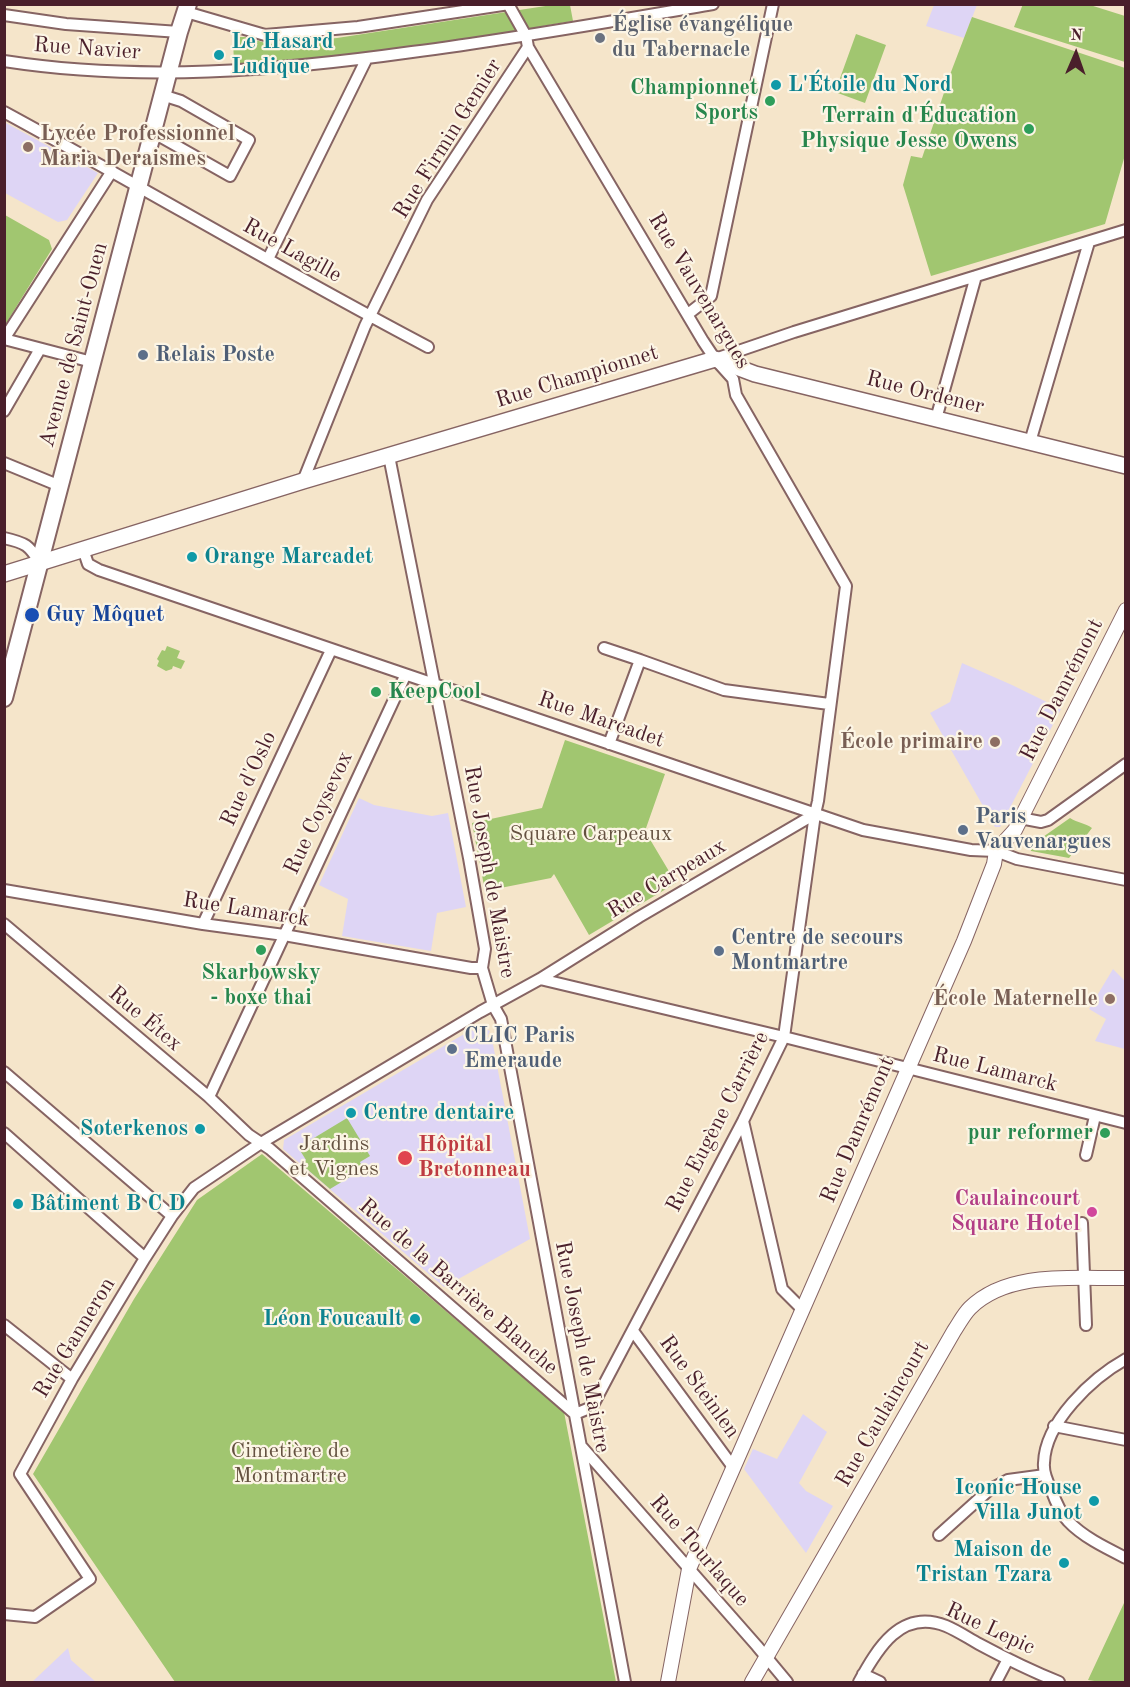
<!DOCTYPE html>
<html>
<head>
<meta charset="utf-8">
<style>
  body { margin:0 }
  #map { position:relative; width:1130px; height:1687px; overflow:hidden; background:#f5e5ca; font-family:"Old Standard TT",serif }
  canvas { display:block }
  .frame { position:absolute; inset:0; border:6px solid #4a1f2b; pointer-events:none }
  .north { position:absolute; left:1046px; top:24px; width:60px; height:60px; -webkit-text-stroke:4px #fcf5e5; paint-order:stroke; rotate:2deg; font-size:16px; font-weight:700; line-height:24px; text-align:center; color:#4a1f2b }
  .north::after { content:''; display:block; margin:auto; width:21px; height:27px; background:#4a1f2b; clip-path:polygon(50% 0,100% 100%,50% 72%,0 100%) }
</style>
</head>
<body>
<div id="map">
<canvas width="1130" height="1687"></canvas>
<div class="frame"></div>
<div class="north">N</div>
</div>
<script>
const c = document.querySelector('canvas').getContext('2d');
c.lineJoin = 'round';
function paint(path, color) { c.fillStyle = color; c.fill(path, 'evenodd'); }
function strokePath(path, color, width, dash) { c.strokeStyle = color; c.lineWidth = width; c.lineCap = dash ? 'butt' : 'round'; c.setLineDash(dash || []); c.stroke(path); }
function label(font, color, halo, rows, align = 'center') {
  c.font = font + ' "Old Standard TT",serif'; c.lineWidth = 4.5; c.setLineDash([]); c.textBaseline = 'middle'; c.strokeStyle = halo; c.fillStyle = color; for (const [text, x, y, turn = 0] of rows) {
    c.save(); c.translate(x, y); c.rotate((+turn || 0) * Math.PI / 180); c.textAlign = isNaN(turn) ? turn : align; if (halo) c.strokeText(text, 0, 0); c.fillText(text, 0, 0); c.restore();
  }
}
const built = new Path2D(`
  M934 5H977L964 38 926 26Z
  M4 122 98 173 67 220 58 222 5 193Z
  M962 663 1012 685 1061 709 1000 827H995L930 713 950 702Z
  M359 798 374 805 432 816 448 813 466 907 437 913 431 951 342 936 348 899 319 885Z
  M1113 969 1125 981V1049L1095 1041 1106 1019 1089 1009Z
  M478 1026 490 1031 487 1037 492 1039 530 1239 444 1287 283 1149 284 1140 471 1030 476 1032Z
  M803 1414 827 1432 799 1483 806 1491 833 1506 806 1553 744 1469 753 1449 777 1459Z
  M68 1648 71 1660 96 1682H32Z`);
const green = new Path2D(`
  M1023 4 1090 5 1125 16V62L1014 27Z
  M552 5H570L573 21C460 40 348 63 234 65L233 37H245L269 44 337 38Z
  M972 17 1125 68V155L1105 224 931 276 903 185 911 156 922 158 951 72Z
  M856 34 886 45 865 103 835 92Z
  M5 215 49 240 52 249 5 325Z
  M167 646 180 651 177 658 185 661 181 669 173 666 172 669 166 671 157 666 159 661 157 659 162 650 165 651Z
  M565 740 665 774 645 831 676 883 589 935 554 874 551 878 485 891 472 823 542 808Z
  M1070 818C1078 823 1085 823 1092 828L1069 858 1031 851 1030 846Z
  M347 1118 370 1156 360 1162 363 1169 330 1189 301 1164 306 1160 301 1152 311 1145 309 1141Z
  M262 1154 564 1412 616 1682H175L33 1474 134 1299 197 1200Z
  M1124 1603 1126 1604 1125 1682H1101L1088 1680Z`);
const minor = new Path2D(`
  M186 12 265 35 358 27 509 4
  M4 15 66 24 179 32
  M4 61C140 82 277 71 412 52 513 39 613 21 713 4
  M4 112C146 189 285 272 428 347
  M152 134 161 137 230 176 249 140 181 101 162 95
  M268 259 367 58
  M688 314 711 296 773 4
  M4 339 112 171
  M4 339 92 362
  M715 359 794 332 1126 230
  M4 411 40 349
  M936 419 976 276
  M1030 442 1089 242
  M389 456 469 858 485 949 482 968 493 1005 501 1019 625 1682
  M4 463 60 486
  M303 481 365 326 427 200 528 47
  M4 538C26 543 29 545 40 563
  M83 549 88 564 99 570 863 830 971 850 996 851 1017 859 1126 880
  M604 648 640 660
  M609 744 640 660 724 690 829 704
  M1020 818 1041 822 1048 820 1126 764
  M4 890 203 924 284 935 471 968H482
  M4 924 209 1097 249 1135 270 1149 575 1414 592 1407 743 1121 784 1037 815 814 818 801 846 586 736 395 733 379 715 359 703 341 528 47 526 36 508 4
  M203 924 331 650
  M540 979 784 1037 1126 1123
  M4 1072 172 1216
  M209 1097 405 676
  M743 1121 782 1289 803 1310
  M4 1133 145 1258
  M1086 1155 1095 1116
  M1082 1223 1086 1325
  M4 1325 72 1379
  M633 1331 733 1467
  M1126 1359C1092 1378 1045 1422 1044 1463 1043 1472 1047 1481 1051 1489 1055 1500 1060 1513 1068 1521 1083 1537 1106 1548 1126 1558
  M1054 1426 1126 1440
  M582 1447 757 1646 787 1682
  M939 1535 989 1490 1008 1480 1045 1475
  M4 1614 35 1617 90 1579 20 1474 72 1379 145 1258 172 1216 194 1188 261 1143 480 1012 540 979 639 917 815 814
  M863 1674 880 1682
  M859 1682C877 1649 901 1608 946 1626 958 1631 968 1638 979 1644 1005 1658 1031 1671 1059 1682
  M996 1682 1008 1659`);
const tertiary = new Path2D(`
  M668 1682 689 1569 964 941 994 864 996 851 1015 830 1126 610
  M752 1682 954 1331C959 1324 963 1315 970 1308 1009 1270 1075 1279 1126 1278`);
const secondary = new Path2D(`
  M4 574 303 481 715 359 755 374 1126 466`);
const primary = new Path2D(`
  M4 698 179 32 188 4`);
const markers = [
  [600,38,6,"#6b7280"],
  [219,55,6,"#0f9aa8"],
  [776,85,6,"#0f9aa8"],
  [770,101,6,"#2e9e5b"],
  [1029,129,6,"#2e9e5b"],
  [28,147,6,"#8d6e63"],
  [143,355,6,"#5c6f8a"],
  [192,557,6,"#0f9aa8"],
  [32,615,8,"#1a4fb4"],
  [376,692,6,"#2e9e5b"],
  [995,742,6,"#8d6e63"],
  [963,830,6,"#5c6f8a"],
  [261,950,6,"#2e9e5b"],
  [719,951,6,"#5c6f8a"],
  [1110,999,6,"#8d6e63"],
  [452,1049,6,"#5c6f8a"],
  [351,1113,6,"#0f9aa8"],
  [200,1129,6,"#0f9aa8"],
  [1105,1133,6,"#2e9e5b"],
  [405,1158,8,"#e0444e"],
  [18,1204,6,"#0f9aa8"],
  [1092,1212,6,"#d1479c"],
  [415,1319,6,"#0f9aa8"],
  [1094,1501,6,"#0f9aa8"],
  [1064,1563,6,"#0f9aa8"]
];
const worshipNames = [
  ["Église évangélique",612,25],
  ["du Tabernacle",612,50]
];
const cultureNames = [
  ["Le Hasard",231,42],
  ["Ludique",231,67],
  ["L'Étoile du Nord",788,85],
  ["Orange Marcadet",204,557],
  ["Centre dentaire",363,1113],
  ["Soterkenos",188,1129,"right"],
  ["Bâtiment B C D",30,1204],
  ["Léon Foucault",403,1319,"right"],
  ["Iconic House",1082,1488,"right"],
  ["Villa Junot",1082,1513,"right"],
  ["Maison de",1052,1550,"right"],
  ["Tristan Tzara",1052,1575,"right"]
];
const streetNames = [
  ["Rue Navier",87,49,4],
  ["Rue Firmin Gemier",448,139,-58],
  ["Rue Lagille",292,251,29],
  ["Rue Vauvenargues",699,291,59],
  ["Avenue de Saint-Ouen",74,345,-75],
  ["Rue Championnet",577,377,-17],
  ["Rue Ordener",925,393,14],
  ["Rue Damrémont",1062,690,-63],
  ["Rue Marcadet",601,720,19],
  ["Rue d'Oslo",249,779,-65],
  ["Rue Coysevox",319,813,-65],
  ["Rue Joseph de Maistre",489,872,80],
  ["Rue Carpeaux",667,879,-31],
  ["Rue Lamarck",246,910,9],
  ["Rue Étex",145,1019,40],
  ["Rue Lamarck",995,1070,14],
  ["Rue Eugène Carrière",718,1122,-63],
  ["Rue Damrémont",858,1130,-67],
  ["Rue de la Barrière Blanche",458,1287,41],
  ["Rue Ganneron",75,1338,-59],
  ["Rue Joseph de Maistre",582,1347,79],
  ["Rue Steinlen",699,1387,54],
  ["Rue Caulaincourt",883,1414,-60],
  ["Rue Tourlaque",699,1551,49],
  ["Rue Lepic",990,1629,25]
];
const leisureNames = [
  ["Championnet",758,88],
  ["Sports",758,113],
  ["Terrain d'Éducation",1017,116],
  ["Physique Jesse Owens",1017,141],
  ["KeepCool",388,692,"left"],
  ["Skarbowsky",261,973,"center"],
  ["- boxe thai",261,998,"center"],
  ["pur reformer",1093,1133]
];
const educationNames = [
  ["Lycée Professionnel",40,134,"left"],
  ["Maria Deraismes",40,159,"left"],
  ["École primaire",983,742],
  ["École Maternelle",1098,999]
];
const serviceNames = [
  ["Relais Poste",155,355],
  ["Paris",975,817],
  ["Vauvenargues",975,842],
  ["Centre de secours",731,938],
  ["Montmartre",731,963],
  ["CLIC Paris",464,1036],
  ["Emeraude",464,1061]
];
const transitNames = [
  ["Guy Môquet",46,615]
];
const parkNames = [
  ["Square Carpeaux",591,834],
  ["Jardins",334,1144],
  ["et Vignes",334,1169],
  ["Cimetière de",290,1451],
  ["Montmartre",290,1476]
];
const healthNames = [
  ["Hôpital",418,1145],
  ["Bretonneau",418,1170]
];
const hotelNames = [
  ["Caulaincourt",1080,1199],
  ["Square Hotel",1080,1224]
];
paint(built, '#ded5f5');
paint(green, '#a1c670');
strokePath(minor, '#866463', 14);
strokePath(tertiary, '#866463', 16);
strokePath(secondary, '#866463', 18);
strokePath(primary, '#866463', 20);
strokePath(minor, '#fff', 10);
strokePath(tertiary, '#fff', 14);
strokePath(secondary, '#fff', 15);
strokePath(primary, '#fff', 16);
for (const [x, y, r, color] of markers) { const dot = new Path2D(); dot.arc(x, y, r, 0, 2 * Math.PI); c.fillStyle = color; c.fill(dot); strokePath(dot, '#fcf5e5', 2); }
label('bold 22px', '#5b616d', '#fcf5e5', worshipNames, 'left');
label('bold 22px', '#0d838f', '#fcf5e5', cultureNames, 'left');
label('22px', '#4a1f2b', '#fcf5e5', streetNames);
label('bold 22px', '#27864d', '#fcf5e5', leisureNames, 'right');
label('bold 22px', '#785e54', '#fcf5e5', educationNames, 'right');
label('bold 22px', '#4e5e75', '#fcf5e5', serviceNames, 'left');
label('bold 22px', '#164399', '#fcf5e5', transitNames, 'left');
label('22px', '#645140', '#fcf5e5', parkNames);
label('bold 22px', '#be3a42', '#fcf5e5', healthNames, 'left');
label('bold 22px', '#b23c85', '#fcf5e5', hotelNames, 'right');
</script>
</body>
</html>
